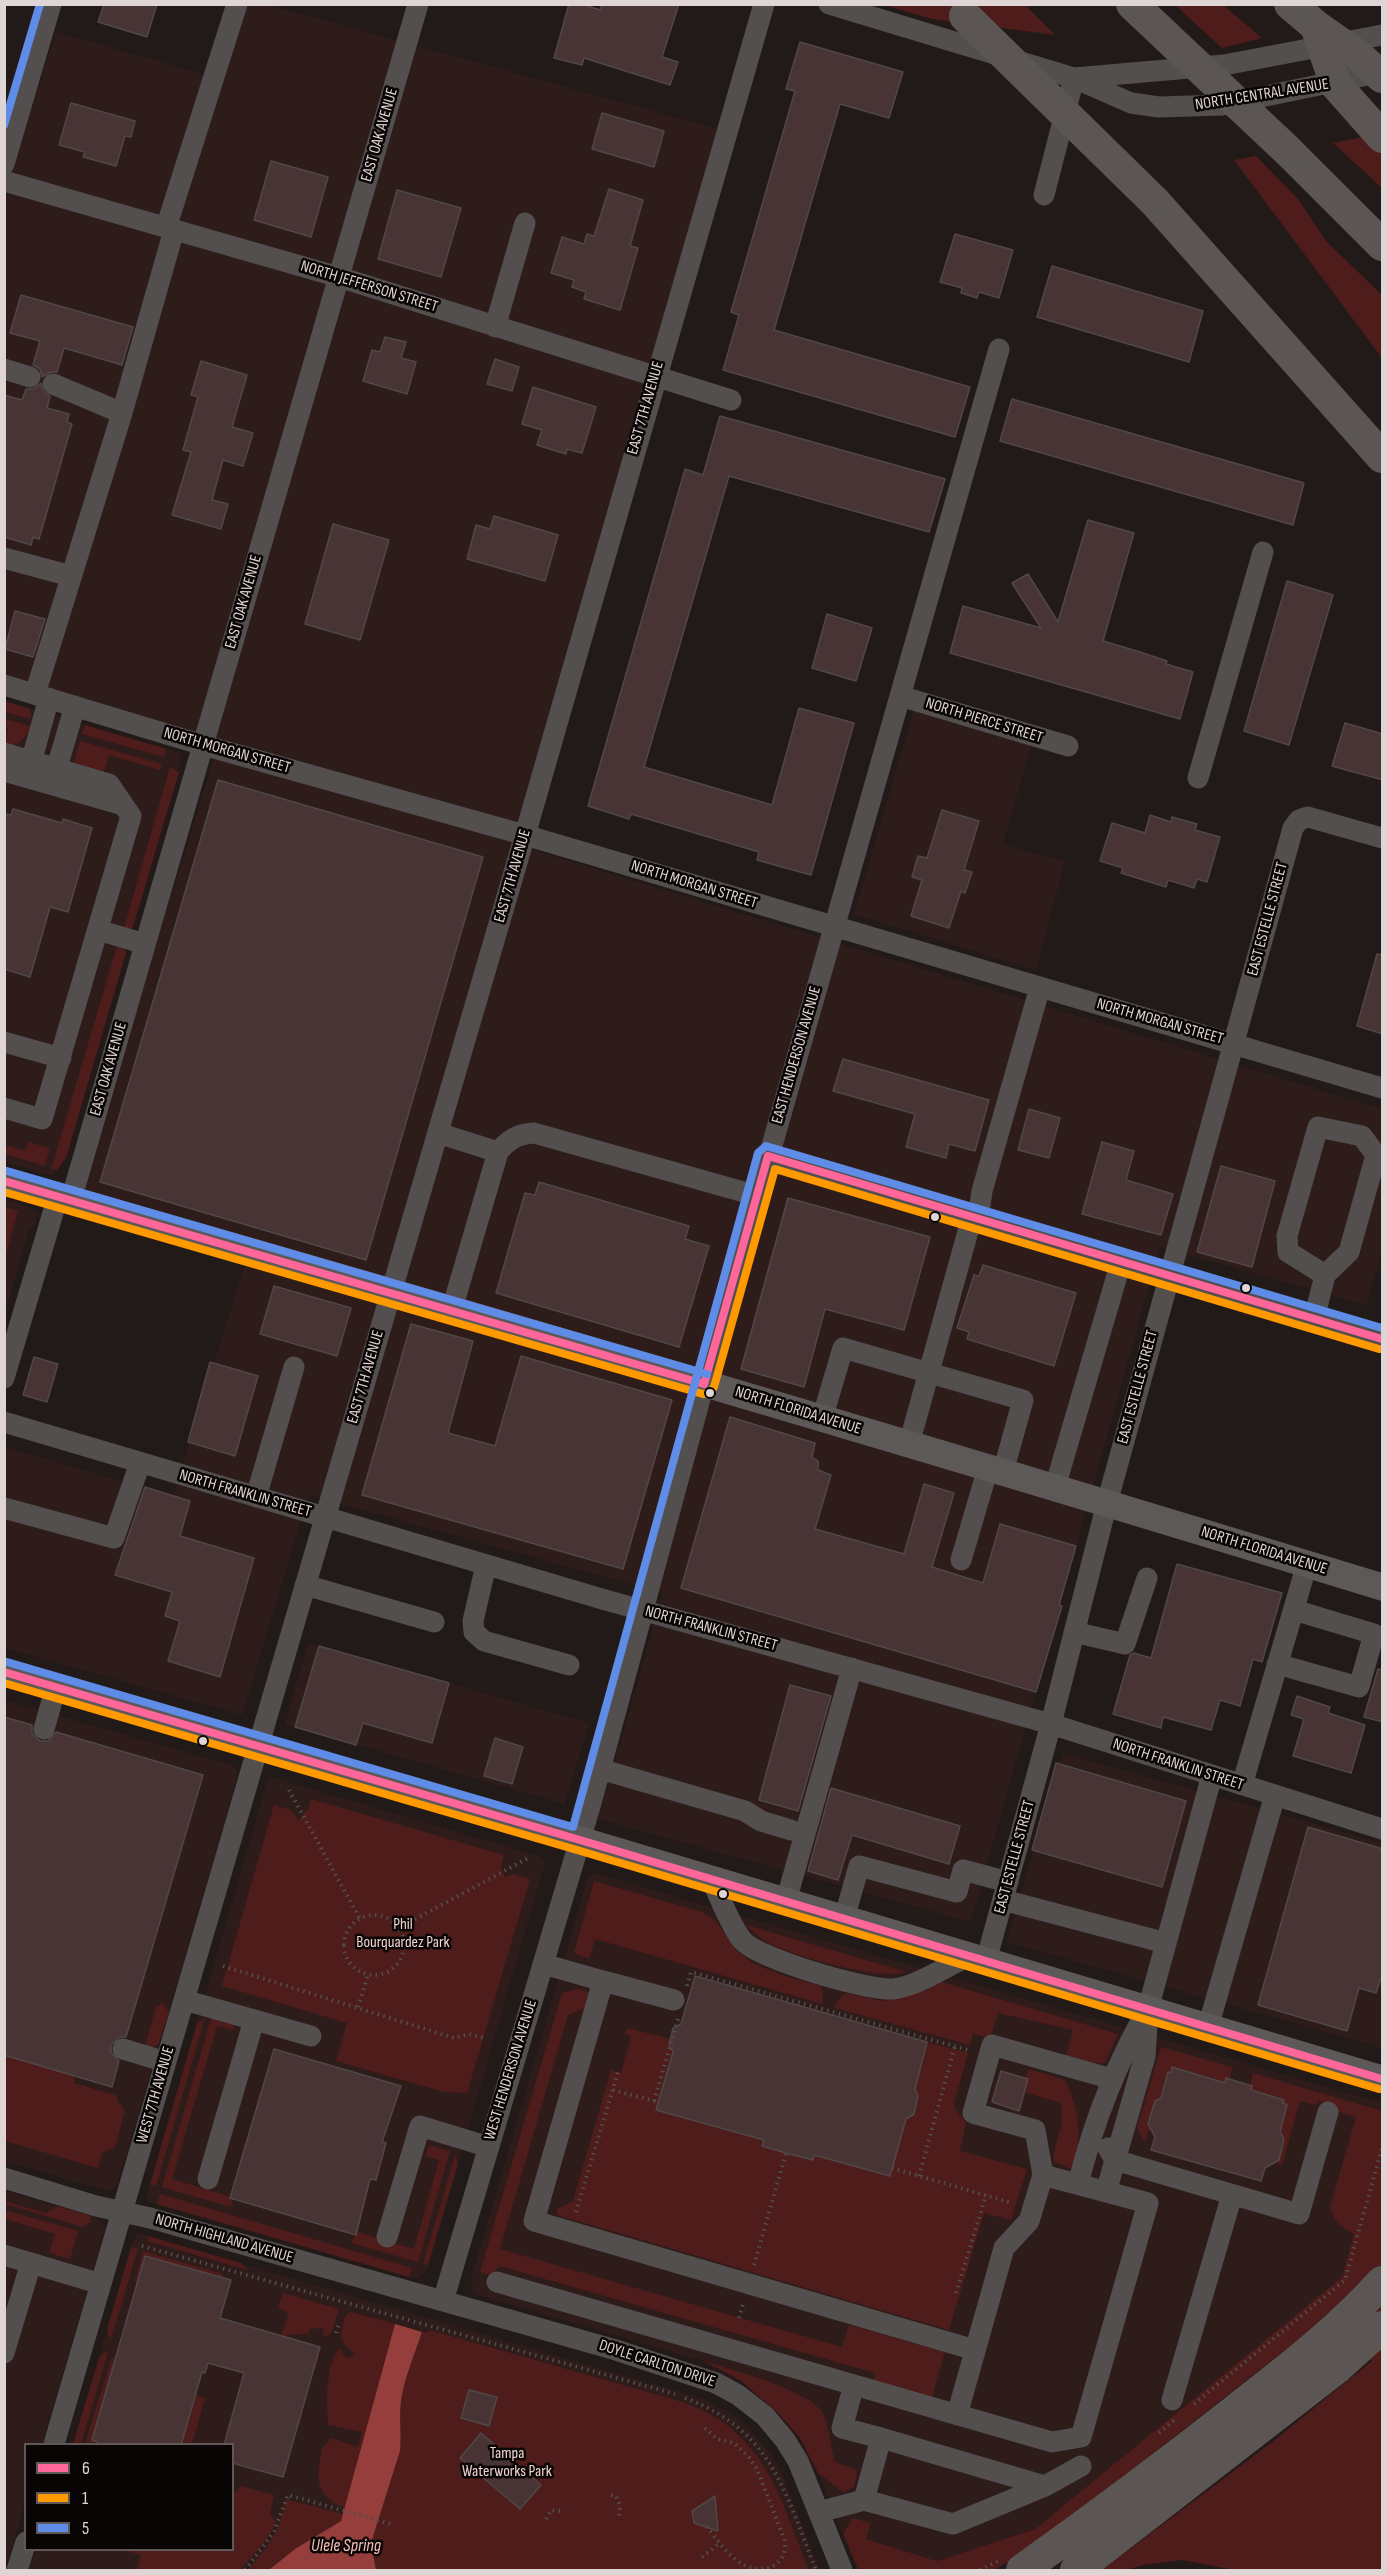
<!DOCTYPE html>
<html>
<head>
<meta charset="utf-8">
<style>
  body { margin:0 }
  #map { position:relative; width:1387px; height:2575px; overflow:hidden; background:#221a18; font-family:"Sofia Sans Condensed",sans-serif }
  canvas { display:block }
  .frame { position:absolute; inset:0; border:6px solid #dfd5d4; pointer-events:none }
  .legend { position:absolute; left:24px; top:2443px; width:210px; height:108px; box-sizing:border-box; background:#090504; border:2px solid #5f5857; margin:0; padding:8px 10px; list-style:none; font-size:18px; color:#dfd5d4 }
  .legend li { display:flex; align-items:center; gap:12px; height:30px }
  .legend b { width:30px; border:2px solid #5f5857 }
</style>
</head>
<body>
<div id="map">
<canvas width="1387" height="2575"></canvas>
<div class="frame"></div>
<ul class="legend">
<li><b style="height:8px;background:#f69"></b>6</li>
<li><b style="height:8px;background:#f90"></b>1</li>
<li><b style="height:8px;background:#5e8ce6"></b>5</li>
</ul>
</div>
<script>
const c = document.querySelector('canvas').getContext('2d');
c.lineJoin = 'round';
function paint(path, color) { c.fillStyle = color; c.fill(path, 'evenodd'); }
function strokePath(path, color, width, dash) { c.strokeStyle = color; c.lineWidth = width; c.lineCap = dash ? 'butt' : 'round'; c.setLineDash(dash || []); c.stroke(path); }
function label(font, color, halo, rows, align = 'center') {
  c.font = font + ' "Sofia Sans Condensed",sans-serif'; c.lineWidth = 5; c.setLineDash([]); c.textBaseline = 'middle'; c.strokeStyle = halo; c.fillStyle = color; for (const [text, x, y, turn = 0] of rows) {
    c.save(); c.translate(x, y); c.rotate((+turn || 0) * Math.PI / 180); c.textAlign = isNaN(turn) ? turn : align; if (halo) c.strokeText(text, 0, 0); c.fillText(text, 0, 0); c.restore();
  }
}
const built = new Path2D(`
  M237 5H269L722 130 513 844 1382 1109V1250L1367 1305 1160 1247 971 1922 598 1819 663 1593 309 1495 242 1715 5 1648V1447L173 1496 253 1238 78 1193 220 740 5 679 4 193 56 32 218 78Z
  M919 692 1036 730 1003 844 1065 862 1036 970 854 914Z
  M4 701 178 752 182 756 66 1158 52 1176 5 1162Z
  M5 1199 33 1209 37 1215 34 1227 30 1226 5 1313Z
  M308 1643 589 1723 565 1804 285 1724Z
  M4 1700 231 1765 237 1771V1777L226 1816 118 2183 115 2188 108 2191 5 2161Z
  M1062 1753 1382 1843V2048L1007 1942Z
  M271 1777 539 1856 545 1863 428 2268 420 2278 409 2277 149 2202 146 2199 267 1782Z
  M595 1873 1382 2103V2132L1342 2277 1035 2529 937 2561 860 2537 847 2544 818 2473 800 2438 778 2413 740 2380 703 2361 474 2294 471 2286 472 2276 587 1880 592 1874Z
  M5 2191 94 2217 103 2222 105 2229 42 2444H26L25 2502 9 2559 5 2562Z
  M138 2233 701 2398 728 2412 744 2424 772 2455 783 2476 820 2570H376L395 2325 341 2521 269 2570H29L36 2550H232V2444H73L134 2238Z`);
const green = new Path2D(`
  M884 5H1025L1055 35 932 19Z
  M1175 5H1223L1262 38 1222 48Z
  M1367 136 1382 153V188L1333 143Z
  M1256 156 1298 199 1326 241 1382 295V358L1234 160Z
  M5 701 30 709 31 719 5 712Z
  M5 719 30 726C27 738 17 748 5 745L8 728 5 726Z
  M85 725 166 749 164 757 82 734Z
  M80 741 162 764 160 770 109 755 103 775 81 768 74 762Z
  M170 767 179 772 133 927 130 930 124 928Z
  M117 946 124 948 126 953 66 1158 57 1170 51 1169Z
  M28 1142 50 1148 45 1166 5 1154V1145L25 1151Z
  M5 1207 18 1211 5 1257 4 1207Z
  M311 1799 504 1855 501 1867 505 1877 512 1874 530 1879 467 2093 444 2092 336 2061 347 2023 222 1986 274 1805 291 1810 298 1821 308 1809Z
  M594 1881 702 1912 715 1920 736 1950 752 1963 782 1975 820 1986 823 1992 822 2004 595 1939 589 1959 574 1953Z
  M746 1925 907 1972C879 1981 790 1956 764 1940 758 1936 752 1930 746 1925Z
  M938 1981 1118 2034 1105 2063 1094 2064 1066 2056 1073 2030 998 2013 991 2035 985 2037 973 2034 970 2045 835 2008 837 2001 846 1993 883 2001 904 1996Z
  M577 1989 587 1991 590 1994 585 2008 568 2015 500 2249 842 2347 849 2325 945 2352 932 2397 874 2381 875 2373 499 2266 492 2275 480 2272 562 1993Z
  M162 2003 169 2012 159 2043 153 2047 145 2046 156 2007Z
  M212 2015 235 2023 233 2030 217 2026 172 2179 231 2197 233 2199 231 2207 162 2187Z
  M205 2018 156 2186 150 2184 197 2023Z
  M628 2028 670 2039 669 2045 673 2052 656 2110 764 2140 763 2146 812 2160 814 2155 889 2176 906 2119 914 2113 918 2096 915 2089 927 2042 968 2053 954 2103 956 2110 966 2122 960 2151 1027 2169 1011 2220 984 2213 949 2330 557 2215V2209L573 2201 611 2070 621 2073 631 2036 624 2033Z
  M1161 2047 1232 2067 1230 2079H1226L1225 2083 1172 2068 1171 2073 1168 2072 1161 2098 1155 2101 1148 2124 1151 2130 1148 2131 1145 2143 1137 2128Z
  M4 2055 75 2076 74 2083 118 2096 117 2100 125 2111 115 2147 102 2153 98 2168 5 2141Z
  M1029 2069 1065 2080C1080 2110 1082 2138 1074 2170L1054 2162V2152L1062 2122 1061 2103 1024 2092 1028 2079 1025 2078Z
  M1253 2073 1382 2111V2570H1234L1182 2560 1143 2565 1126 2570H1102L1271 2443 1372 2361 1329 2312 1303 2336 1065 2522 1014 2559 994 2570H858L843 2533 853 2518 870 2523 866 2539 937 2561 1035 2529 1342 2277 1354 2234C1341 2228 1333 2220 1330 2207L1356 2117 1336 2111 1333 2105 1319 2101 1316 2105 1300 2101 1282 2165 1274 2162 1279 2160 1284 2139 1280 2132 1287 2105 1283 2103 1284 2099 1251 2090 1252 2086 1250 2085Z
  M429 2145 450 2151 418 2262 351 2243 357 2232 414 2249 439 2160 425 2156Z
  M455 2155 458 2164 428 2265 423 2264Z
  M160 2194 412 2268 409 2277 157 2204Z
  M4 2201 46 2213 58 2206 91 2216 89 2223 83 2227 5 2204Z
  M5 2210 78 2231 70 2259 49 2253 55 2234 5 2219Z
  M148 2236 241 2263 247 2270 147 2241Z
  M131 2247 138 2249 111 2339 108 2334V2326Z
  M143 2251 223 2274 222 2278 145 2256 137 2282 135 2281Z
  M283 2293 339 2309 332 2332 327 2336 323 2335V2328L309 2329V2333L281 2336 289 2313 278 2308Z
  M351 2312 395 2324 345 2508C313 2495 317 2477 322 2448L332 2438 358 2447 362 2432 328 2425C327 2400 325 2373 337 2351L340 2349 346 2358 355 2355C344 2343 338 2341 343 2324 345 2317 345 2315 351 2312Z
  M430 2330 683 2402C766 2432 779 2496 809 2570H376L371 2543 400 2451C402 2432 398 2416 402 2395 406 2374 415 2353 422 2332L426 2333Z
  M105 2352H108L81 2444H73L99 2358Z
  M112 2357 116 2359 92 2440 97 2442 96 2444H85Z
  M703 2361C729 2369 809 2390 822 2412 829 2424 831 2449 835 2462L857 2470 854 2487 843 2492 818 2473 800 2438 778 2413 740 2380Z
  M196 2395 205 2398 192 2444H181Z
  M241 2486 274 2495 270 2513 276 2523 264 2543 240 2570H137L141 2555 123 2550H232L233 2495Z
  M286 2499 343 2514 341 2521 295 2549 269 2570H248C271 2543 279 2534 286 2499Z`);
const water = new Path2D(`
  M395 2324 422 2332C415 2353 406 2374 402 2395 398 2416 402 2432 400 2451L371 2543 376 2570H269L295 2549 341 2521Z`);
const building = new Path2D(`
  M104 4H157L147 37 98 22Z
  M569 4H581L600 10 602 4H679L662 57 678 62 670 85 584 58 582 65 554 58Z
  M800 42 903 72 889 118 840 104 774 330 970 387 955 437 723 370 739 315 731 312 795 91 786 89Z
  M71 103 135 121 131 137 125 136 116 166 83 157 85 152 59 145Z
  M602 113 664 131 654 167 592 149Z
  M271 161 328 177 311 237 254 220Z
  M609 189 643 200 630 246 638 248 620 310 584 299 586 292 572 287 574 280 551 273 562 237 584 244 587 234 594 236Z
  M397 190 461 208 441 277 378 259Z
  M955 234 1013 250 999 298 979 292 977 298 961 293 962 288 940 282Z
  M1052 266 1203 311 1189 362 1037 317Z
  M21 295 133 327 122 365 64 348 57 372H51L42 377 40 369 33 365 40 341 10 333Z
  M385 337 406 342 401 358 416 362 407 394 363 381 372 350 380 352Z
  M495 359 519 367 512 391 487 384Z
  M201 361 247 375 232 427 253 433 243 466 223 460 212 500 228 504 221 529 172 515 191 452 183 450 198 397 191 395Z
  M41 383 43 391 50 396 47 408 69 414 67 422 72 424 39 539 33 537 31 545 4 537V395L22 400 26 389H33Z
  M533 387 596 407 582 453 567 449 566 454 537 445 542 430 522 424Z
  M1012 399 1304 483 1293 525 1000 441Z
  M720 416 945 479 929 532 729 476 644 767 772 805 799 708 854 723 811 875 757 860 759 852 631 814 629 819 588 806 685 469 703 475Z
  M494 516 558 535 545 581 467 559 476 525 490 529Z
  M1088 520 1134 533 1103 641 1140 652 1167 661 1166 664 1193 672 1180 719 950 653 963 606 1041 628 1012 583 1028 574 1058 622Z
  M333 524 389 540 360 640 305 624Z
  M1287 581 1333 595 1289 745 1244 731Z
  M15 611 45 619 33 657 5 649Z
  M827 614 872 628 856 681 812 668Z
  M1345 723 1383 734V780L1332 766Z
  M218 780 483 857 366 1260 100 1182Z
  M13 809 62 823 63 819 92 828 68 912 50 907 30 977 4 969V814L11 815Z
  M942 810 979 821 964 870 972 872 965 893 961 891 949 928 911 916 922 880 912 877 918 856 927 858Z
  M1150 815 1171 822 1172 817 1197 824 1195 830 1220 837 1207 882 1197 879 1194 888 1168 880 1166 887 1121 873 1123 868 1100 861 1112 823 1145 833Z
  M1377 954 1383 955V1034L1357 1026Z
  M843 1059 989 1100 975 1151 949 1144 946 1158 906 1147 915 1114 833 1091Z
  M1029 1109 1060 1118 1049 1158 1018 1150Z
  M1102 1142 1134 1151 1126 1180 1173 1194 1161 1235 1082 1214Z
  M1221 1166 1275 1181 1252 1267 1197 1252Z
  M539 1182 689 1226 685 1239 709 1246 679 1347 496 1293 525 1193 535 1195Z
  M788 1198 930 1237 904 1330 825 1309 804 1387 741 1369Z
  M983 1265 1076 1293 1054 1366 967 1339 969 1332 957 1328 974 1275 979 1276Z
  M274 1286 351 1308 337 1356 260 1334Z
  M411 1324 473 1341 448 1433 470 1439 495 1446 521 1356 672 1400 623 1569 362 1495Z
  M34 1357 58 1364 47 1402 23 1395Z
  M210 1362 258 1376 235 1456 188 1442Z
  M730 1417 815 1443 812 1457 818 1461V1470L831 1475 815 1529 904 1554 924 1484 954 1493 932 1567 983 1583 1000 1524 1076 1546 1059 1605 1062 1606 1036 1692 681 1588Z
  M145 1487 190 1501 180 1536 254 1558 220 1677 168 1661 180 1621 165 1616 172 1592 115 1575Z
  M1177 1564 1282 1593 1262 1662 1253 1659 1240 1706 1220 1700 1211 1730 1163 1717 1161 1728 1113 1714 1130 1655 1134 1653 1151 1658Z
  M319 1646 449 1683 432 1743 363 1723 356 1745 295 1727Z
  M1378 1669 1383 1670V1722L1364 1717Z
  M790 1685 831 1696 798 1811 759 1800Z
  M1297 1696 1330 1707 1328 1713 1365 1725 1351 1773 1293 1756 1304 1719 1291 1715Z
  M4 1717 32 1725V1733L40 1741H48L56 1732 203 1775 126 2037H120L111 2045V2052L119 2061 112 2087 4 2055Z
  M495 1738 523 1747 512 1784 484 1776Z
  M1056 1763 1186 1801 1162 1887 1032 1850Z
  M831 1788 960 1826 949 1864 852 1835 838 1880 808 1871Z
  M1308 1827 1383 1849V1972L1376 1993 1359 1988 1347 2031 1258 2005Z
  M695 1976 927 2042 915 2089 918 2096 914 2114 906 2119 890 2176 814 2155 813 2160 786 2153 762 2146 764 2140 656 2110 673 2052 669 2045 673 2028 681 2024Z
  M274 2049 401 2086 382 2142 386 2143 376 2180 370 2179 356 2235 230 2198Z
  M1172 2067 1225 2083 1226 2078 1252 2086 1251 2090 1284 2100 1283 2103 1287 2105 1280 2132 1284 2139 1279 2160 1265 2168 1261 2181 1151 2150 1155 2137 1148 2124 1155 2101 1161 2098 1168 2072 1171 2073Z
  M1001 2071 1028 2079 1019 2111 992 2102Z
  M145 2256 231 2280 220 2318 320 2347 283 2477 232 2463V2445H224L244 2373 208 2363 205 2373 202 2372 181 2445H96L97 2442 92 2440Z
  M469 2390 497 2397 489 2426 461 2418Z
  M481 2433 541 2485 520 2509 460 2458Z
  M715 2496 718 2531 694 2523 692 2511Z`);
const path = new Path2D(`
  M289 1790 360 1919
  M344 1945a30 30 0 1 1 60 0a30 30 0 1 1-60 0Z
  M399 1928 528 1858
  M223 1966 454 2038 469 2034 487 2039
  M687 1986 691 1972 968 2050
  M358 2007 368 1975
  M613 2090 658 2102
  M654 2101 678 2019
  M892 2168 1012 2203
  M919 2176 955 2046
  M576 2212 618 2072
  M142 2246 675 2394
  M754 2265 786 2153
  M956 2293 986 2195
  M739 2318 743 2304
  M336 2333 339 2323
  M685 2398C773 2431 784 2491 816 2570
  M1194 2404 1345 2280 1382 2148
  M705 2428 717 2439 734 2443 748 2456 757 2469 785 2541C788 2565 765 2575 744 2565 729 2557 717 2540 707 2527
  M1159 2433 1174 2420
  M611 2495 616 2496 620 2505 619 2518
  M546 2519 551 2510 562 2511
  M702 2557 720 2543
  M245 2570 274 2532 288 2495 391 2524
  M980 2570 998 2561`);
const minor = new Path2D(`
  M829 4 1074 78 1131 103 1159 107 1222 105 1382 72
  M1074 78 1224 65 1382 35
  M4 164 51 4
  M4 181 339 277 731 400
  M1044 195 1074 78
  M166 228 237 4
  M495 327 525 223
  M4 369 30 377
  M53 384 122 413
  M4 558 71 576
  M4 685 203 745 525 835 1382 1088
  M35 694 122 413 174 230
  M900 696 1068 746
  M4 753 109 784 131 816 42 1119 4 1108
  M4 771 123 805
  M28 773 49 698
  M1198 778 1263 552
  M53 781 75 706
  M98 930 145 944
  M4 1042 61 1058
  M438 1133 498 1152
  M768 1156 1382 1339
  M71 1200 418 4
  M978 1219 982 1191 1040 987
  M452 1309 498 1152C509 1139 518 1134 534 1133L758 1196
  M1314 1319 1325 1275 1349 1252 1376 1155 1362 1136 1318 1127 1287 1236 1288 1252 1325 1275
  M4 1378 58 1196
  M822 1419 843 1348 1023 1400 1003 1472
  M4 1422 602 1599 1051 1724 1382 1829
  M909 1444 972 1217
  M1055 1487 1121 1262
  M256 1497 294 1367
  M4 1508 114 1538 140 1463
  M961 1560 988 1468
  M486 1565 473 1621 474 1632 484 1641 569 1665
  M305 1585 434 1622
  M1074 1632 1125 1644 1147 1578
  M1277 1664 1359 1687 1374 1634 1294 1610
  M44 1729 56 1687
  M600 1769 745 1811 761 1821 791 1830
  M1242 1785 1307 1564
  M711 1879C719 1895 731 1927 742 1940 758 1959 868 1991 893 1989 915 1987 948 1966 968 1956
  M1003 1900 1166 1943
  M786 1901 852 1668
  M844 1919 859 1866 957 1892 963 1870 1008 1882
  M986 1961 1051 1724 1107 1503 1293 828 1299 820 1308 817 1382 838
  M543 1964 603 1981 534 2221 975 2350
  M603 1981 674 2000
  M184 2000 311 2036
  M1148 2009 1212 1775
  M1208 2027 1275 1795
  M123 2049 166 2062
  M1108 2148 1115 2160 1299 2214 1328 2112
  M1043 2175 1035 2130 973 2113 992 2045 1112 2079
  M4 2178 96 2206 150 2218 616 2350 716 2383 738 2395 765 2416 785 2440 798 2461 842 2570
  M208 2179 254 2020
  M1078 2184C1094 2121 1115 2065 1148 2009L1145 2056 1106 2192
  M387 2237 420 2126 489 2147
  M4 2255 101 2284
  M497 2282 1052 2442 1081 2437 1148 2203 1043 2175 1029 2221 1004 2248 957 2415
  M443 2301 591 1803 704 1384 999 349
  M4 2353 31 2263
  M854 2385 842 2428 881 2438
  M1172 2400 1232 2195
  M54 2444 525 835 764 4
  M1045 2486 1081 2466
  M819 2512 864 2500 953 2524 1045 2486 881 2438 864 2500
  M17 2570 26 2542`);
const major = new Path2D(`
  M4 1181C465 1312 925 1447 1382 1587
  M4 1672 580 1840 1382 2079`);
const highway = new Path2D(`
  M1290 4 1316 26
  M1288 151 1382 245
  M1155 202 1382 457
  M1022 2570C1095 2518 1167 2464 1238 2408 1288 2369 1340 2329 1382 2282
  M1076 2570 1338 2367 1382 2327`);
const highwayBridge = new Path2D(`
  M1132 4 1288 151
  M965 16 1155 202
  M1316 26 1336 85 1382 137
  M1316 26 1356 54 1382 77`);
const bus1 = new Path2D(`
  M4 1181 704 1384 768 1156 1382 1339
  M4 1672 580 1840 1382 2079`);
const bus2 = new Path2D(`
  M4 1192 703 1394 710 1393 714 1387 775 1169 1379 1349
  M4 1683 577 1850 1379 2089`);
const bus3 = new Path2D(`
  M4 125 40 4
  M7 1171 707 1374
  M7 1662 573 1827 758 1153 766 1146 1382 1328`);
const markers = [
  [935,1217,5,"#dfd5d4"],
  [1246,1288,5,"#dfd5d4"],
  [710,1393,5,"#dfd5d4"],
  [203,1741,5,"#dfd5d4"],
  [723,1894,5,"#dfd5d4"]
];
const streetNames = [
  ["NORTH CENTRAL AVENUE",1262,95,-9],
  ["EAST OAK AVENUE",380,135,-74],
  ["NORTH JEFFERSON STREET",369,287,17],
  ["EAST 7TH AVENUE",646,408,-74],
  ["EAST OAK AVENUE",244,602,-74],
  ["NORTH PIERCE STREET",984,721,17],
  ["NORTH MORGAN STREET",227,751,16],
  ["EAST 7TH AVENUE",513,876,-74],
  ["NORTH MORGAN STREET",694,885,17],
  ["EAST ESTELLE STREET",1268,919,-75],
  ["NORTH MORGAN STREET",1160,1022,16],
  ["EAST HENDERSON AVENUE",797,1055,-74],
  ["EAST OAK AVENUE",109,1069,-74],
  ["EAST 7TH AVENUE",366,1377,-74],
  ["EAST ESTELLE STREET",1138,1387,-75],
  ["NORTH FLORIDA AVENUE",798,1411,17],
  ["NORTH FRANKLIN STREET",245,1494,16],
  ["NORTH FLORIDA AVENUE",1264,1551,17],
  ["NORTH FRANKLIN STREET",711,1629,15],
  ["NORTH FRANKLIN STREET",1178,1765,18],
  ["EAST ESTELLE STREET",1015,1857,-75],
  ["WEST HENDERSON AVENUE",511,2070,-73],
  ["WEST 7TH AVENUE",156,2095,-74],
  ["NORTH HIGHLAND AVENUE",224,2239,16],
  ["DOYLE CARLTON DRIVE",657,2364,18]
];
const parkNames = [
  ["Phil",403,1925],
  ["Bourquardez Park",403,1943],
  ["Tampa",507,2454],
  ["Waterworks Park",507,2472]
];
const waterNames = [
  ["Ulele Spring",346,2546]
];
paint(built, '#2e1c1a');
paint(green, '#4e1c1a');
paint(water, '#963e3b');
paint(building, '#483434');
strokePath(building, '#4f4847', 1.5);
strokePath(path, '#524f4e', 4, [1.5, 4.5]);
strokePath(minor, '#524f4e', 21);
strokePath(major, '#5e5959', 27);
strokePath(highway, '#5b5654', 32);
strokePath(highwayBridge, '#5b5654', 32);
strokePath(bus1, '#f69', 8);
strokePath(bus2, '#f90', 8);
strokePath(bus3, '#5e8ce6', 8);
for (const [x, y, r, color] of markers) { const dot = new Path2D(); dot.arc(x, y, r, 0, 2 * Math.PI); c.fillStyle = color; c.fill(dot); strokePath(dot, '#090504', 2); }
label('16px', '#dfd5d4', '#090504', streetNames);
label('16px', '#f0d4d1', '#090504', parkNames);
label('italic 18px', '#f6bfba', '#090504', waterNames);
</script>
</body>
</html>
